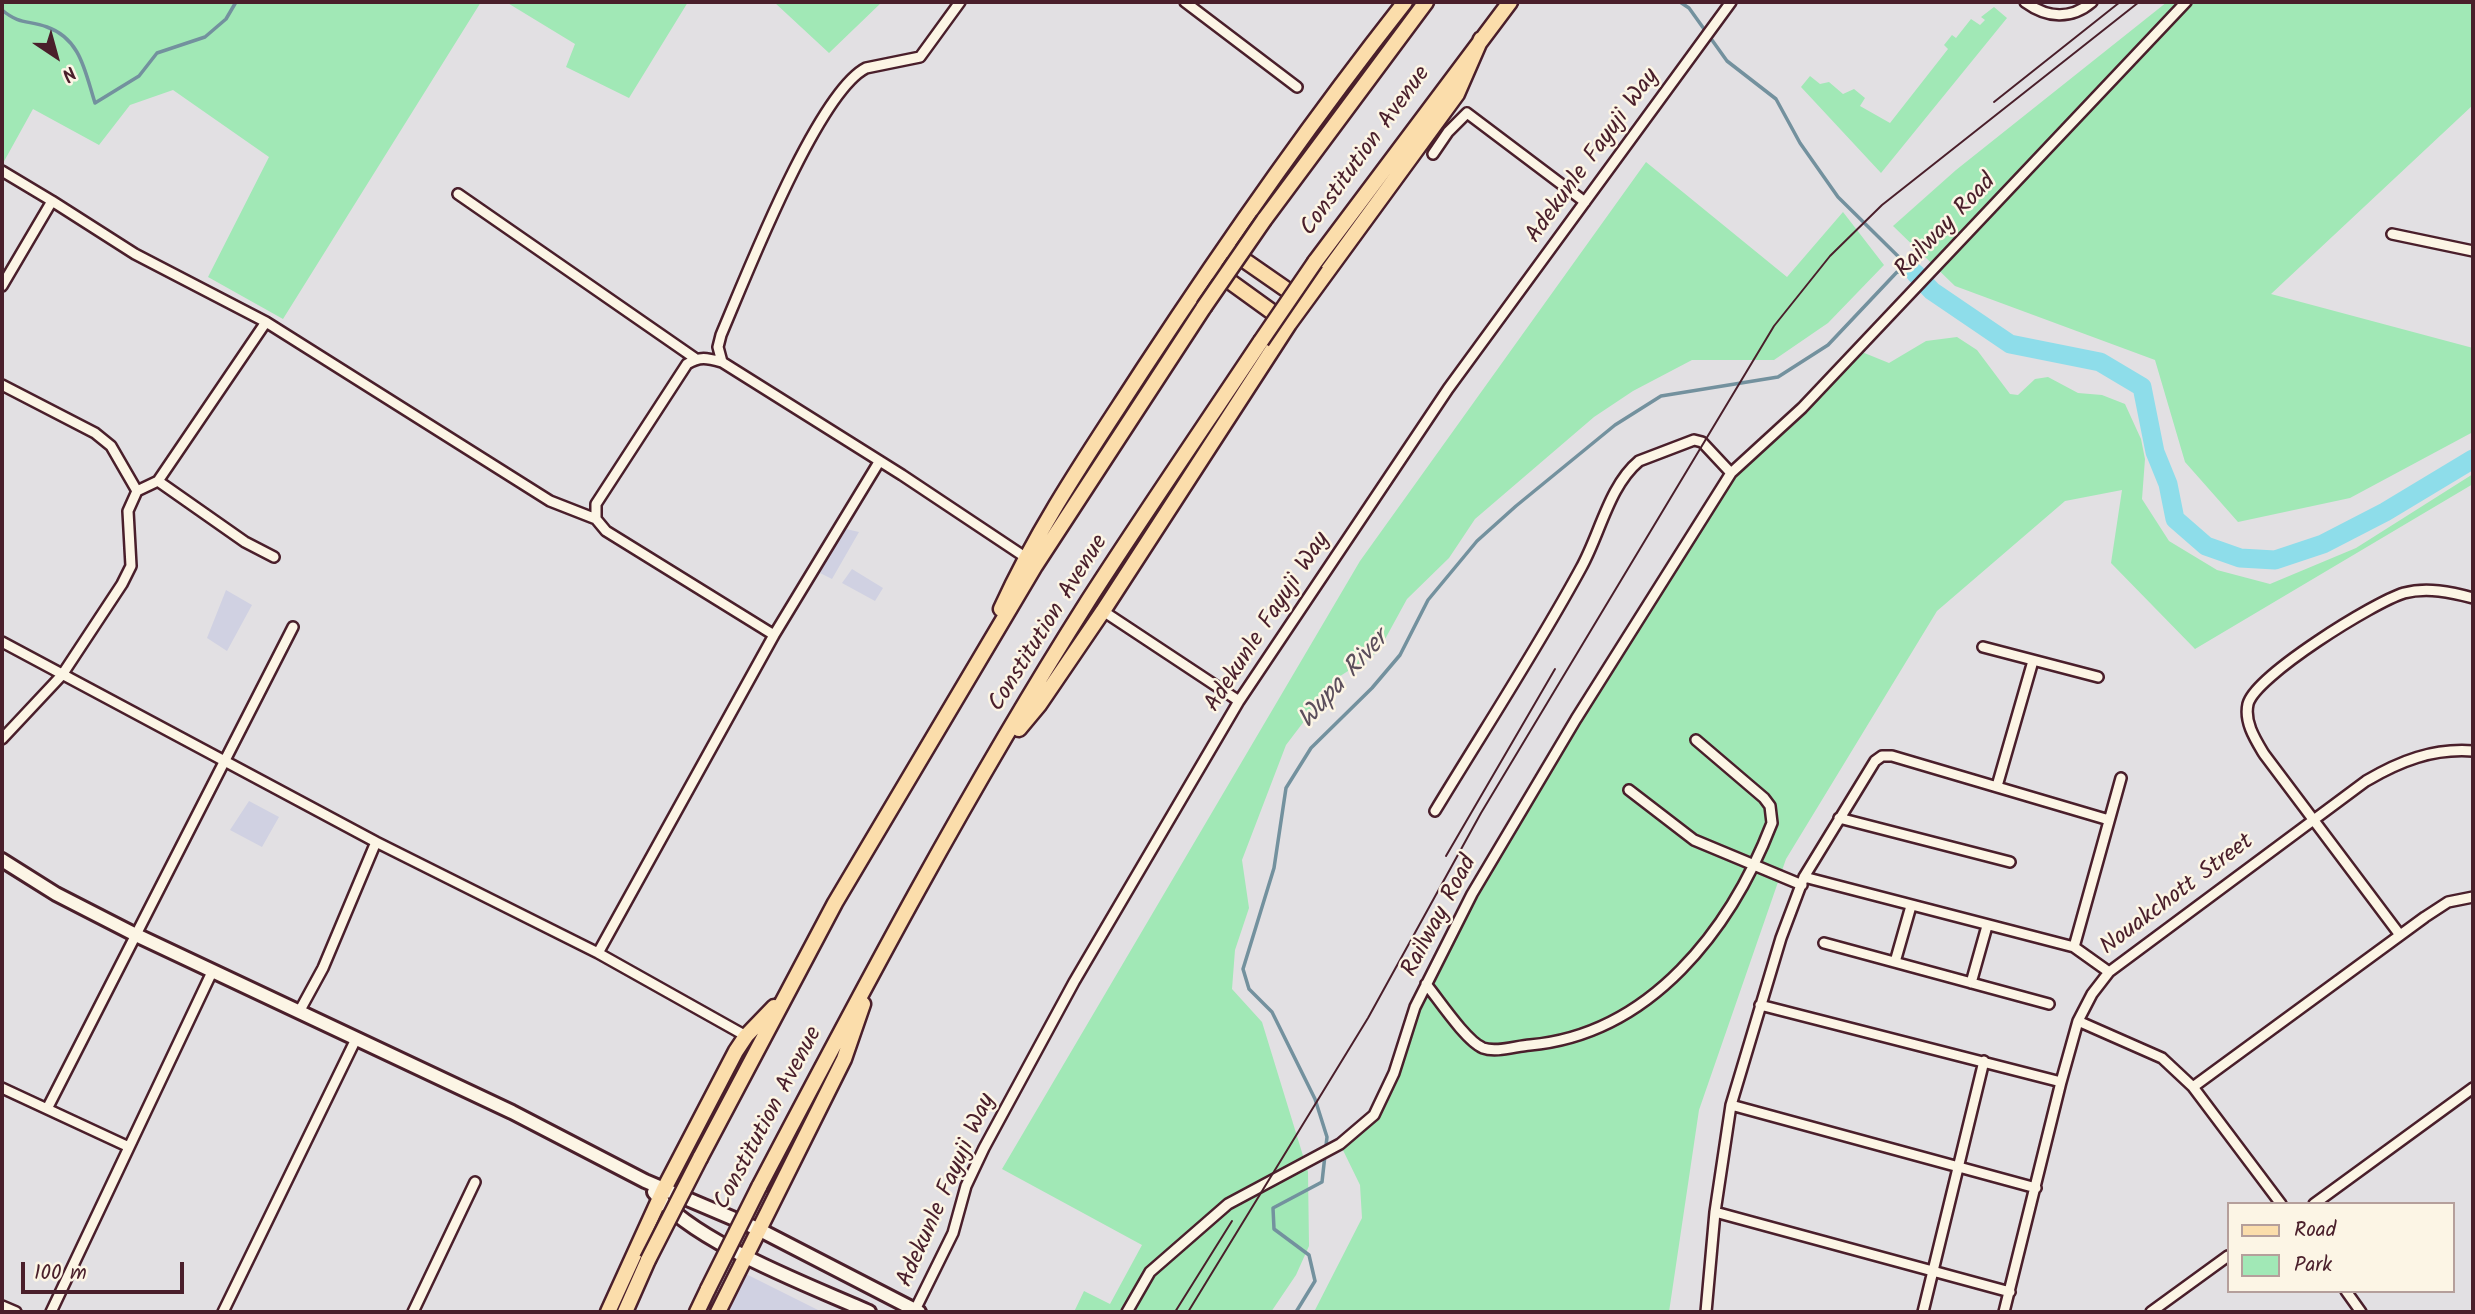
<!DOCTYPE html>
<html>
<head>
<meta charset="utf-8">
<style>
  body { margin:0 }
  #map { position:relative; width:2475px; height:1314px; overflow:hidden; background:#e2e0e3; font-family:Kalam,sans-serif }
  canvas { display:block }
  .frame { position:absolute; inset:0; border:4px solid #4a1f2b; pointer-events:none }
  .legend { position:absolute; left:2227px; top:1202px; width:228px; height:91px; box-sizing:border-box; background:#fcf5e5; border:2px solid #b59f9b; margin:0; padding:9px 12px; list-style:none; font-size:21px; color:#4a1f2b }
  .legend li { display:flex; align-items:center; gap:14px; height:35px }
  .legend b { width:35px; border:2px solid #b59f9b }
  .north { position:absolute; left:21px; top:21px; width:70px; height:70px; -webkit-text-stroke:5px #fcf5e5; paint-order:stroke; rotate:144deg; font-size:19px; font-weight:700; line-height:28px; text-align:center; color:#4a1f2b }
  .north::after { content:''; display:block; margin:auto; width:24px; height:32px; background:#4a1f2b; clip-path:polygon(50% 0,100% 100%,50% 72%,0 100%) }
  .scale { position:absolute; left:21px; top:1262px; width:163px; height:32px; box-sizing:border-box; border:4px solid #4a1f2b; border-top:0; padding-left:9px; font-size:21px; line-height:24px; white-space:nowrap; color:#4a1f2b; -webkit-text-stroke:5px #fcf5e5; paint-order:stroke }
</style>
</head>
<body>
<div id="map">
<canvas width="2475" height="1314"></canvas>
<div class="frame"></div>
<ul class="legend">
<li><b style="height:9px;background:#fbddab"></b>Road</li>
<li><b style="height:19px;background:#a1e8b6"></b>Park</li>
</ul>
<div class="north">N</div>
<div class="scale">100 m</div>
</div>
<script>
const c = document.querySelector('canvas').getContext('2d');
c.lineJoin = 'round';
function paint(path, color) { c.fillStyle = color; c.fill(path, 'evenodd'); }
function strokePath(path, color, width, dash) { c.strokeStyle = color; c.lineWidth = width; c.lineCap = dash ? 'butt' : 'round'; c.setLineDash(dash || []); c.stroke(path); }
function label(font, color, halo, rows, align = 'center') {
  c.font = font + ' Kalam,sans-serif'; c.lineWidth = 5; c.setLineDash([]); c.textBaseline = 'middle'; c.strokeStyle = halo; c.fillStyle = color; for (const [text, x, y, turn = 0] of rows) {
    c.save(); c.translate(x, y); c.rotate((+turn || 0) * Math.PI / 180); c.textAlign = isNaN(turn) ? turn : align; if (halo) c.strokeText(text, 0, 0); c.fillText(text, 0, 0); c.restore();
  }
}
const built = new Path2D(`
  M846 529 859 532 832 579 820 573Z
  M852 569 883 588 875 601 842 583Z
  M226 590 252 605 227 651 207 638Z
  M249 801 279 817 262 847 230 830Z
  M744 1273 822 1312H725Z`);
const green = new Path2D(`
  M2 2H481L283 319 208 277 269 157 173 90 130 105 99 145 33 109 2 165Z
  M506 2H688L629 98 566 67 575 44Z
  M774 2H882L829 53Z
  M2167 2H2473V105L2271 294 2473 348V432L2350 498 2238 522 2185 462 2155 360 1955 286 1893 226 1956 170Z
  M1994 7 2007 18 1881 173 1801 87 1810 76 1820 84 1829 82 1843 94 1854 89 1865 98 1860 106 1890 123 1948 49 1944 45 1952 35 1956 38 1971 19 1980 25 1985 20 1981 17Z
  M1646 162 1787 277 1843 212 1884 265 1828 323 1774 360H1692L1633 391 1594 417 1475 519 1449 558 1407 599 1378 652 1337 678 1286 745 1242 860 1249 908 1235 950 1232 989 1262 1022 1308 1172 1309 1246 1296 1275 1271 1312H1074L1084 1291 1110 1304 1142 1245 1002 1169 1360 561Z
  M1957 337 1977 350 2010 394 2018 395 2035 379 2048 377 2078 393 2102 395 2125 404 2141 439 2145 459 2142 499 2169 541 2217 570 2270 584 2356 548 2473 474V484L2195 649 2111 563 2122 490 2065 501 1937 611 1786 859 1699 1110 1669 1312H1314L1362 1218 1360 1185 1340 1144 1374 1115 1409 1024 1472 894 1731 473 1857 350 1889 363 1926 341Z`);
const stream = new Path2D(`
  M1680 2 1689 8 1727 61 1776 99 1800 143 1838 197 1914 272
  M2 10C20 25 28 20 47 27 81 39 85 72 95 103L139 76 157 53 205 37 226 19 236 2
  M1296 1312 1315 1281 1309 1255 1274 1229 1273 1208 1322 1182 1327 1137 1315 1099 1272 1012 1249 989 1243 969 1274 868 1286 788 1311 748 1372 688 1400 655 1428 600 1477 541 1516 506 1615 425 1661 396 1778 377 1828 345 1897 272 1915 273`);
const river = new Path2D(`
  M1915 273 1932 291 2010 344 2100 362 2142 387 2155 452 2168 484 2175 519 2206 546 2240 558 2275 560 2323 544 2385 512 2473 459`);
const street = new Path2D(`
  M1185 2 1297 87
  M2025 2C2047 18 2071 20 2092 2
  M1433 154 1448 132 1467 113 1585 202
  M2 171 52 201 2 286
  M458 194 696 359
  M52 201 135 254 266 322 550 501 596 519
  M2392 234 2473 251
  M722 362 718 347 721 335C745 279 817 93 866 68L920 57 960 2
  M2 385 95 433 111 446 137 491
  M158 481 245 542 274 557
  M1103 611 1239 701
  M774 635 606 531 596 519V504L687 364C700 356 707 358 722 362L902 475 1025 557
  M2 642 376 842 323 968 299 1012
  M1983 647 2098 677
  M2 739 62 675 122 584 131 566 128 511 137 491 158 481 266 322
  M1997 786 2033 661
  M1629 790 1694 840 1802 885
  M1435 811C1484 730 1536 651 1581 568 1600 534 1609 486 1639 461L1694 440 1702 442 1731 473
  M1839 818 2010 862
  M376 842 598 953
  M1804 877 2074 947 2109 972
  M2400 935 2264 754C2255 739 2244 722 2248 704 2255 676 2374 602 2404 593 2427 587 2451 592 2473 598
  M1824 943 2049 1004
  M2074 947 2121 778
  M1895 962 1911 906
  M1971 983 1987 926
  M1426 984C1439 1000 1466 1041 1483 1048 1496 1053 1516 1046 1530 1045 1651 1034 1731 929 1772 823L1770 806 1764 798 1696 740
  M1760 1005 2061 1082
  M2078 1021 2162 1058 2193 1087 2425 917 2448 902 2473 897
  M746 1036 598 953 774 635 879 462
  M2193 1087 2281 1204
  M2 1088 129 1147
  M1731 1105 2036 1188
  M48 1107 293 627
  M2314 1204 2473 1088
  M1715 1212 2010 1292
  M2346 1291 2361 1312
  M2 1306 16 1312
  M915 1310 953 1233 966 1186 984 1148 1074 982 1239 701 1448 389 1731 2
  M51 1312 212 972
  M223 1312 356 1039
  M413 1312 475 1182
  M1127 1312 1150 1272 1228 1204 1340 1144 1374 1115 1394 1073 1415 1007 1472 894 1576 719 1731 473 1802 408 2186 2
  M1706 1312 1715 1212 1731 1105 1781 938 1804 877 1875 761 1882 756H1892L2109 820
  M1923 1312 1984 1061
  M2004 1312 2061 1082 2078 1021 2092 994 2109 972 2366 781C2400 761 2433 748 2473 751
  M2151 1312 2228 1256`);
const secondary = new Path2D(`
  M2 860 56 894 134 934 512 1112 645 1181 758 1229 919 1312
  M654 1192C692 1242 811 1286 869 1312`);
const primary = new Path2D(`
  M1264 220 1426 2
  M1231 251 1303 301
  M1315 262 1510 2
  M1214 270 1286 322
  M1001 609C1040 523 1093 447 1144 368 1226 243 1312 120 1405 2
  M1019 729 1039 705 1103 611 1289 324 1457 94 1481 39
  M700 1158 835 903 1035 566 1204 307
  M759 1187C863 989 968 790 1088 601 1144 514 1203 428 1261 341
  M608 1312 664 1189 736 1051 746 1036 774 1007
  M625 1312 648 1260
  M697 1312 708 1289
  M718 1312 844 1059 863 1004`);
const tram = new Path2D(`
  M1994 102 2120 2
  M1446 856 1555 669
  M1175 1312 1232 1221
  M1188 1312 1368 1018 1481 813 1774 326 1830 256 1882 205 2139 2`);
const primaryBridge = new Path2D(`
  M1204 307 1264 220
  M1261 341 1315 262
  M648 1260 700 1158
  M708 1289 759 1187`);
const streetNames = [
  ["Constitution Avenue",1367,152,-54],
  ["Adekunle Fayuji Way",1594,157,-54],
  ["Railway Road",1947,227,-46],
  ["Adekunle Fayuji Way",1269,623,-57],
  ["Constitution Avenue",1050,624,-58],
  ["Nouakchott Street",2178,896,-37],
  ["Railway Road",1441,917,-62],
  ["Constitution Avenue",770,1119,-62],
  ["Adekunle Fayuji Way",948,1191,-66]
];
const waterNames = [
  ["Wupa River",1345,681,-48]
];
paint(built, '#d0d1e2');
paint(green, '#a1e8b6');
strokePath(stream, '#73919e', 3.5);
strokePath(river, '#8eddea', 19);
strokePath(street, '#4a1f2b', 14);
strokePath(secondary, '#4a1f2b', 18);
strokePath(primary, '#4a1f2b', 19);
strokePath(street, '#fcf5e5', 9);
strokePath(secondary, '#fcf5e5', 12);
strokePath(primary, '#fbddab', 14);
strokePath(tram, '#4a1f2b', 2);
strokePath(primaryBridge, '#4a1f2b', 19, []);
strokePath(primaryBridge, '#fbddab', 14);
label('24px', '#4a1f2b', '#fcf5e5', streetNames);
label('italic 26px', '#5b4e5b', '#fcf5e5', waterNames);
</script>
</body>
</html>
